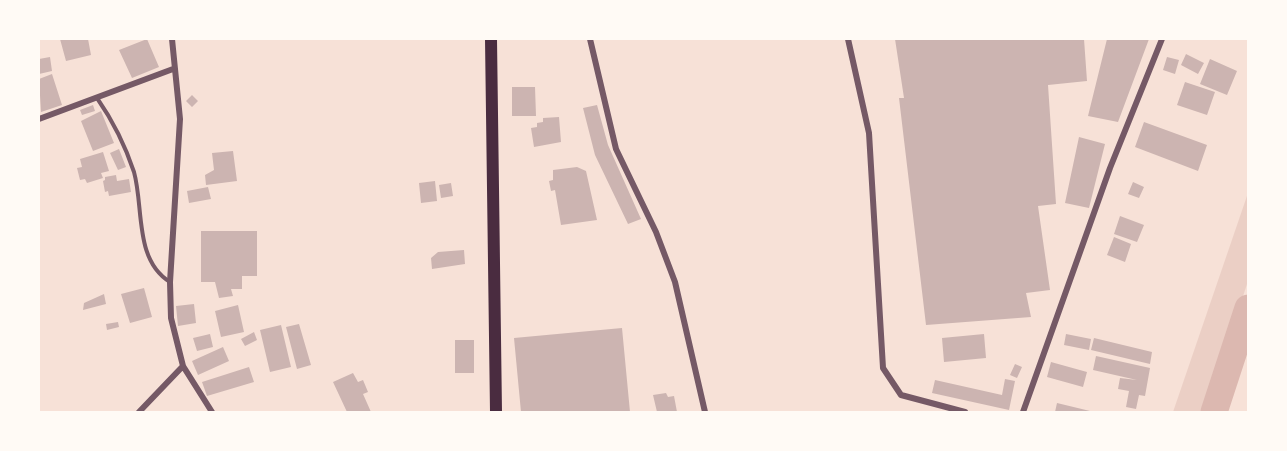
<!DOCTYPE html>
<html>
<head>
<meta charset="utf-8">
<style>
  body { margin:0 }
  #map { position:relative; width:1287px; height:451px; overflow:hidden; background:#f7e1d7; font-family:Inter,sans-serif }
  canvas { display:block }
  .frame { position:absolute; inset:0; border:40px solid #fffaf5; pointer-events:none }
</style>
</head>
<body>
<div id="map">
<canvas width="1287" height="451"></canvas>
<div class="frame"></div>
</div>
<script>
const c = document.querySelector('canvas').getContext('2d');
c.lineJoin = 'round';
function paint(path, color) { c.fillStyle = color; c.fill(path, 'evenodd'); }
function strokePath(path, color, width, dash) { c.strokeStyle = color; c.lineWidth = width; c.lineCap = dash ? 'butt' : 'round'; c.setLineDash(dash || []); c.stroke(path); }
const green = new Path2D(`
  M1248 193V281L1205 412H1173Z`);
const river = new Path2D(`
  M1214 412 1248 308`);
const building = new Path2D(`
  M60 39H88L91 55 66 61Z
  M147 39 159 67 132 78 119 50Z
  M895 39H1084L1087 81 1048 85 1056 204 1038 206 1050 290 1026 293 1031 317 926 325 899 98H904Z
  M1107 39H1149L1118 122 1088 116Z
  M1186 54 1204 63 1198 74 1181 65Z
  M50 57 52 71 39 74V59Z
  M1167 57 1179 60 1175 74 1163 70Z
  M1210 59 1237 71 1227 95 1200 84Z
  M52 74 62 105 41 112 39 79Z
  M1185 82 1215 92 1207 115 1177 105Z
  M512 87H535L536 116H512Z
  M192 95 198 101 192 107 186 101Z
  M93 105 95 111 82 115 80 110Z
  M597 105 608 145 641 219 628 224 595 155 583 108Z
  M101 111 114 143 93 151 81 121Z
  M559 117 561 142 534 147 531 128 537 127V123L543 122V118Z
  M1144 122 1207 145 1198 171 1135 147Z
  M1079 137 1105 144 1089 208 1065 203Z
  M119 149 126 167 118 170 110 153Z
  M233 151 237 181 206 185 205 175 214 170 212 153Z
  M103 152 109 171 101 173 103 178 87 183 85 179 80 180 77 168 82 167 80 159Z
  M577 167 586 171 597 220 561 225 555 190 551 191 549 181 553 180V170Z
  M116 175 117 181 129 179 131 192 109 196 108 191 105 192 103 181 105 180V177Z
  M435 181 437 201 421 203 419 183Z
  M1133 182 1144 187 1139 198 1128 194Z
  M451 183 453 196 441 198 439 185Z
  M208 187 211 199 189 203 187 191Z
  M1120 216 1144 225 1137 242 1114 234Z
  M201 231H257V276H242V289H231L233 296 219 298 215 282H201Z
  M1114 237 1131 244 1125 262 1107 255Z
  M464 250 465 264 432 269 431 258 438 252Z
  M144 288 152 317 130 323 121 294Z
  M104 294 106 304 83 310 84 303Z
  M194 304 196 323 178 326 176 306Z
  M238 305 244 332 221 337 215 311Z
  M118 322 119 327 107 330 106 324Z
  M299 324 311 365 297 369 286 327Z
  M281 325 291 367 270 372 260 330Z
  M622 328 630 412H521L514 338Z
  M254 332 257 340 245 346 241 339Z
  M210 334 213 347 197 351 193 338Z
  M984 334 986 358 944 362 942 338Z
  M1066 334 1091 339 1089 350 1064 345Z
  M1094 338 1152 352 1150 364 1091 350Z
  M455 340H474V373H455Z
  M223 347 229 361 198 375 192 361Z
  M1096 356 1150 368 1145 396 1139 395 1136 409 1126 407 1129 391 1118 389 1120 378 1137 380 1093 370Z
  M1051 362 1087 372 1083 387 1047 377Z
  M1015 364 1022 367 1017 378 1010 375Z
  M249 367 254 382 207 396 202 382Z
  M353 373 358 382 363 380 368 392 363 394 371 412H347L333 382Z
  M1005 379 1015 381 1009 410 932 393 935 380 1002 395Z
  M666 393 668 397 674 396 677 412H657L653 395Z
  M1057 403 1090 411V412H1055Z`);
const service = new Path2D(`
  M97 98C113 121 125 145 134 172 144 208 134 260 170 282`);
const minor = new Path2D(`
  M172 39 180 119 170 282 171 318 183 366 212 412
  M590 39 616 149 656 232 675 282 705 412
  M848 39 869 133 883 368 901 395 965 412
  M39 119 173 69
  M139 412 183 366
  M1023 412 1110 168 1162 39`);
const primary = new Path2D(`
  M491 39 496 412`);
paint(green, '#ebcfc5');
strokePath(river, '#dcb8b0', 27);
paint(building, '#ccb4b1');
strokePath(service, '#755966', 4);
strokePath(minor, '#755966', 6);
strokePath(primary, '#4a2c40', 12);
</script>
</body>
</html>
